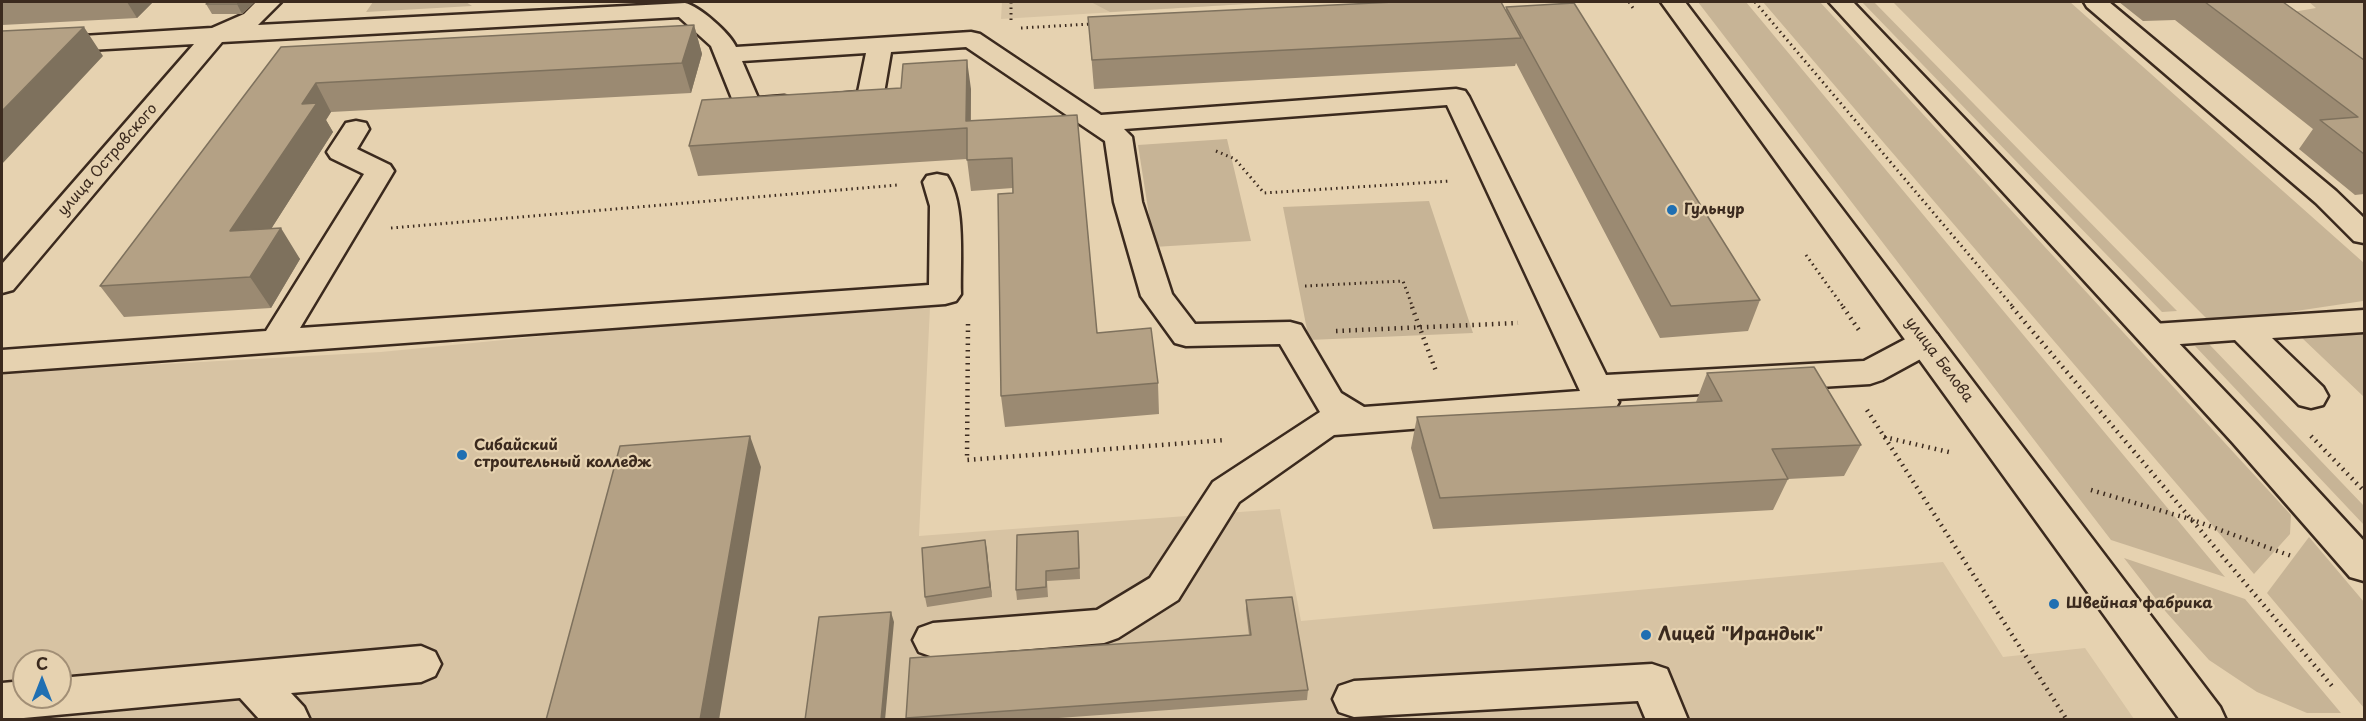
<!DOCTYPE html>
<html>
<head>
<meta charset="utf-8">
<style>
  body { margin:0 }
  #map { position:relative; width:2366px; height:721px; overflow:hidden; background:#e6d2b0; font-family:"Playpen Sans",sans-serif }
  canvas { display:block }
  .frame { position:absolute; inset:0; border:3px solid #3b2a1e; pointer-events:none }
  .north { position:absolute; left:12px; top:649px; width:60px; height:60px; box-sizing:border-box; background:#e6d2b0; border:2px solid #a28f76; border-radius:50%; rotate:0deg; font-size:16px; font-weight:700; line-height:24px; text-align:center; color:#3b2a1e }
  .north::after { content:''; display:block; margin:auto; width:21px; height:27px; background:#1f6fb2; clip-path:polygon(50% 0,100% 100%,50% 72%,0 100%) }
</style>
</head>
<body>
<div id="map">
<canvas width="2366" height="721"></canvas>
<div class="frame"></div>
<div class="north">С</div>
</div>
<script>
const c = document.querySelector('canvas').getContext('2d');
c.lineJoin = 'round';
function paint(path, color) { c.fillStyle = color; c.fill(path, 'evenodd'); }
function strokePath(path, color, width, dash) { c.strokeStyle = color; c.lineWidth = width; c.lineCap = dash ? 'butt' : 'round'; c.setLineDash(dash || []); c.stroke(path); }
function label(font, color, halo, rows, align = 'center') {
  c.font = font + ' "Playpen Sans",sans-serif'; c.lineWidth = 4.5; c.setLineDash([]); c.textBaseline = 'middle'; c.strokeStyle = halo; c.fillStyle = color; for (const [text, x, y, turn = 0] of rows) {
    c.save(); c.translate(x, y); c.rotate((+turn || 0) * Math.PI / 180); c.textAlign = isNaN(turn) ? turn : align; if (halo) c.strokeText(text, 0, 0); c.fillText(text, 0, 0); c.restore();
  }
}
const built = new Path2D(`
  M1002 2H1279L1001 19Z
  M930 307 919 536 1280 509 1301 621 1943 562 2003 657 2085 648 2134 719 2 720V373L381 352 605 330ZM24 661H60V697H24Z`);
const green = new Path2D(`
  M373 2H466L472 6 366 12Z
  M1091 2H1279L1110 12Z
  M1698 2H1746L2225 577 2111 540Z
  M1763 2H1820L2291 515 2290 534 2254 574Z
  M1862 2H1874L2177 311 2162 312Z
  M1893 2H2070L2364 263 2363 301 2276 314 2207 319Z
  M2309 2H2364V75L2293 12 2316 8Z
  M1227 139 1251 241 1154 247 1138 145Z
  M1429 201 1473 333 1309 340 1283 207Z
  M2364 333V397L2301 337Z
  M2209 344 2364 506V525L2195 346Z
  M2309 537 2364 602V708L2267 593Z
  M2124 558 2245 599 2341 713H2307L2257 692 2209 660 2166 612Z`);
const pathFar1 = new Path2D(`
  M1011 2V22
  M1629 2 1635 11
  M1755 2 2014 308
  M1021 28 1091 24
  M1216 151 1235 159 1264 193 1451 181
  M391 228 898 185
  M1806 255 1844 308
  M1305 286 1403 281 1413 308`);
const path = new Path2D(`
  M1412 307 1437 374
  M1843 307 1861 333
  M2012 307 2332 686
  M968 324 967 460 1225 440
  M1336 331 1518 323
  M1867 410 2067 720
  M2311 436 2364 491
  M1884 437 1953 453
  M2091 490 2193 520 2294 557`);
const minor = new Path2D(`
  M256 2H281L258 25 685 3C699 6 730 33 736 47L971 32 980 34 1101 115 1456 89 1465 91 1469 97 1606 375 1864 361 1915 334 1926 331 1937 334 1942 342 1937 350 1882 380 1870 384 1617 399 1619 402 1614 411 1602 414 1334 435 1239 502 1178 600 1118 638 1104 643 933 657 919 652 913 640 919 628 933 623 1097 610 1150 578 1213 482 1320 412 1280 344 1186 346 1175 343 1141 296 1114 202 1105 141 966 47 891 52 883 99 879 105C863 109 843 111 827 107L823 101 827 95 858 92 866 53 742 61 758 98 784 96 793 98 797 104 793 110C776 114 756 116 739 112L735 106 711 46 679 17 222 42 13 290 2 293V264L194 44 2 55V41L212 28 244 14ZM1447 105 1580 391 1364 407 1341 393 1301 325 1290 322 1195 324 1172 294 1142 202 1132 137 1124 129Z
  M2084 2H2109L2336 191 2364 218V243L2354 241 2316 203 2087 7Z
  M356 121 366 123 369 129 357 149 390 165 394 171 300 328 929 285 930 206 923 182 927 176 937 174 947 176C966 204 960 261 961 294L956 301 945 304 2 372V350L266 331 364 174 331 158 327 152 346 123Z
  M2364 310V332L2272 338 2323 387 2328 396 2323 405 2311 408 2299 405 2235 340 2153 346 2142 343 2137 335 2142 327 2153 324Z
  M421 646 435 652 441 664 435 676 421 682 291 693 304 707 310 720H260L240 698 2 720V683L24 681V697H60V678Z
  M1652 664 1667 669 1688 720H1646L1638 701 1354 717 1339 712 1333 699 1339 686 1354 681Z`);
const major = new Path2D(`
  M1661 2H1685L2220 707 2226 720H2180Z
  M1829 2H1853L2257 425 2364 541V581L2350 577 2233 443Z`);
const wall = new Path2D(`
  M2 2H153L137 18 2 25Z
  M209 2H255L242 14H212L206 4Z
  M2119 2H2283L2364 60V194L2355 195 2299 149 2313 129 2175 20 2143 21Z
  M1506 7 1760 300 1748 331 1660 338 1516 63 1515 66 1094 89 1088 17 1506 10Z
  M694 25 702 54 691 93 331 112 326 120 333 132 271 229 300 259 271 308 124 317 100 286 281 47Z
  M971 89V121L1077 115 1097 333 1158 383 1159 414 1005 427 1001 396 1013 188 971 191 967 159 698 176 689 146Z
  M1707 373 1861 445 1844 476 1788 479 1773 510 1433 529 1411 448 1417 417 1696 402Z
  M985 540 992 597 927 607 925 597Z
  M1079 541 1080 579 1047 581 1048 597 1017 600 1016 590Z
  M1246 600 1308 690 1307 700 1031 720H906V718L1249 635 1246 610Z`);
const shadedWall = new Path2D(`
  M127 2H153L137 18Z
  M240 2H255L242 14 237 4Z
  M694 25 702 54 691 93 682 63Z
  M84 27 103 56 2 164V111Z
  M967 60 971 89 970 151 966 121Z
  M316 83 331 112 326 120 333 132 250 262 230 231 302 104Z
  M281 228 300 259 271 308 250 277Z
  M750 436 761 467 719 720H700Z
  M985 540 987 550 992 597 990 587Z
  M891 612 894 622 885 720H881Z`);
const building = new Path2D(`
  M209 2H240L237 4H206Z
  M1394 2H1501L1521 38 1092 60 1088 17Z
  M2205 2H2283L2364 60V154L2320 120 2358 117Z
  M1574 3 1760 300 1671 306 1506 7Z
  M694 25 682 63 316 83 302 104 317 103 230 231 281 228 250 277 100 286 281 47Z
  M84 27 2 111V31Z
  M967 60 966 121 1077 115 1097 333 1151 328 1158 383 1001 396 998 194 1013 193 1012 158 967 160V128L689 146 702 100 901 88 903 64Z
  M1814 367 1861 445 1772 449 1788 479 1440 498 1417 417 1722 401 1707 373Z
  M750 436 700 720H546L620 446Z
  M1078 531 1079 568 1046 571V587L1016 590 1017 535Z
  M985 540 990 587 925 597 922 548Z
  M1292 597 1308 690 906 718 910 658 1251 635 1246 600Z
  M891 612 881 720H805L819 617Z`);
const markers = [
  [1672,210,6,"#1f6fb2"],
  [462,455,6,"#1f6fb2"],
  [2054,604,6,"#1f6fb2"],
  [1646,635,6,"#1f6fb2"]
];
const streetNames = [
  ["улица Островского",108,160,-49],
  ["улица Белова",1939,360,53]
];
const poiNames = [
  ["Гульнур",1684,210],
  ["Сибайский",474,446],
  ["строительный колледж",474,463],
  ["Швейная фабрика",2066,604]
];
const nearPoinames = [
  ["Лицей \"Ирандык\"",1658,635]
];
paint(built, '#d7c3a3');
paint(green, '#c7b496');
strokePath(minor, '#3b2a1e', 5);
strokePath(major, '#3b2a1e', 5);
strokePath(pathFar1, '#3b2a1e', 3, [1.5, 4]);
strokePath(path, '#3b2a1e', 4.5, [1.5, 5]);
paint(minor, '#e6d2b0');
paint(major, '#e6d2b0');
paint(wall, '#9b8a72');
paint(shadedWall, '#7e715d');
paint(building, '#b4a185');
strokePath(building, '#7e715d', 1.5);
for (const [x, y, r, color] of markers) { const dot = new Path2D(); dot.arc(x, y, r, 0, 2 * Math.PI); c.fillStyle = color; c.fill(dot); strokePath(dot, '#e6d2b0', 2); }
label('15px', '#3b2a1e', '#e6d2b0', streetNames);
label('bold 15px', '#3b2a1e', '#e6d2b0', poiNames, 'left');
label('bold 18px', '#3b2a1e', '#e6d2b0', nearPoinames, 'left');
</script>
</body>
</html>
